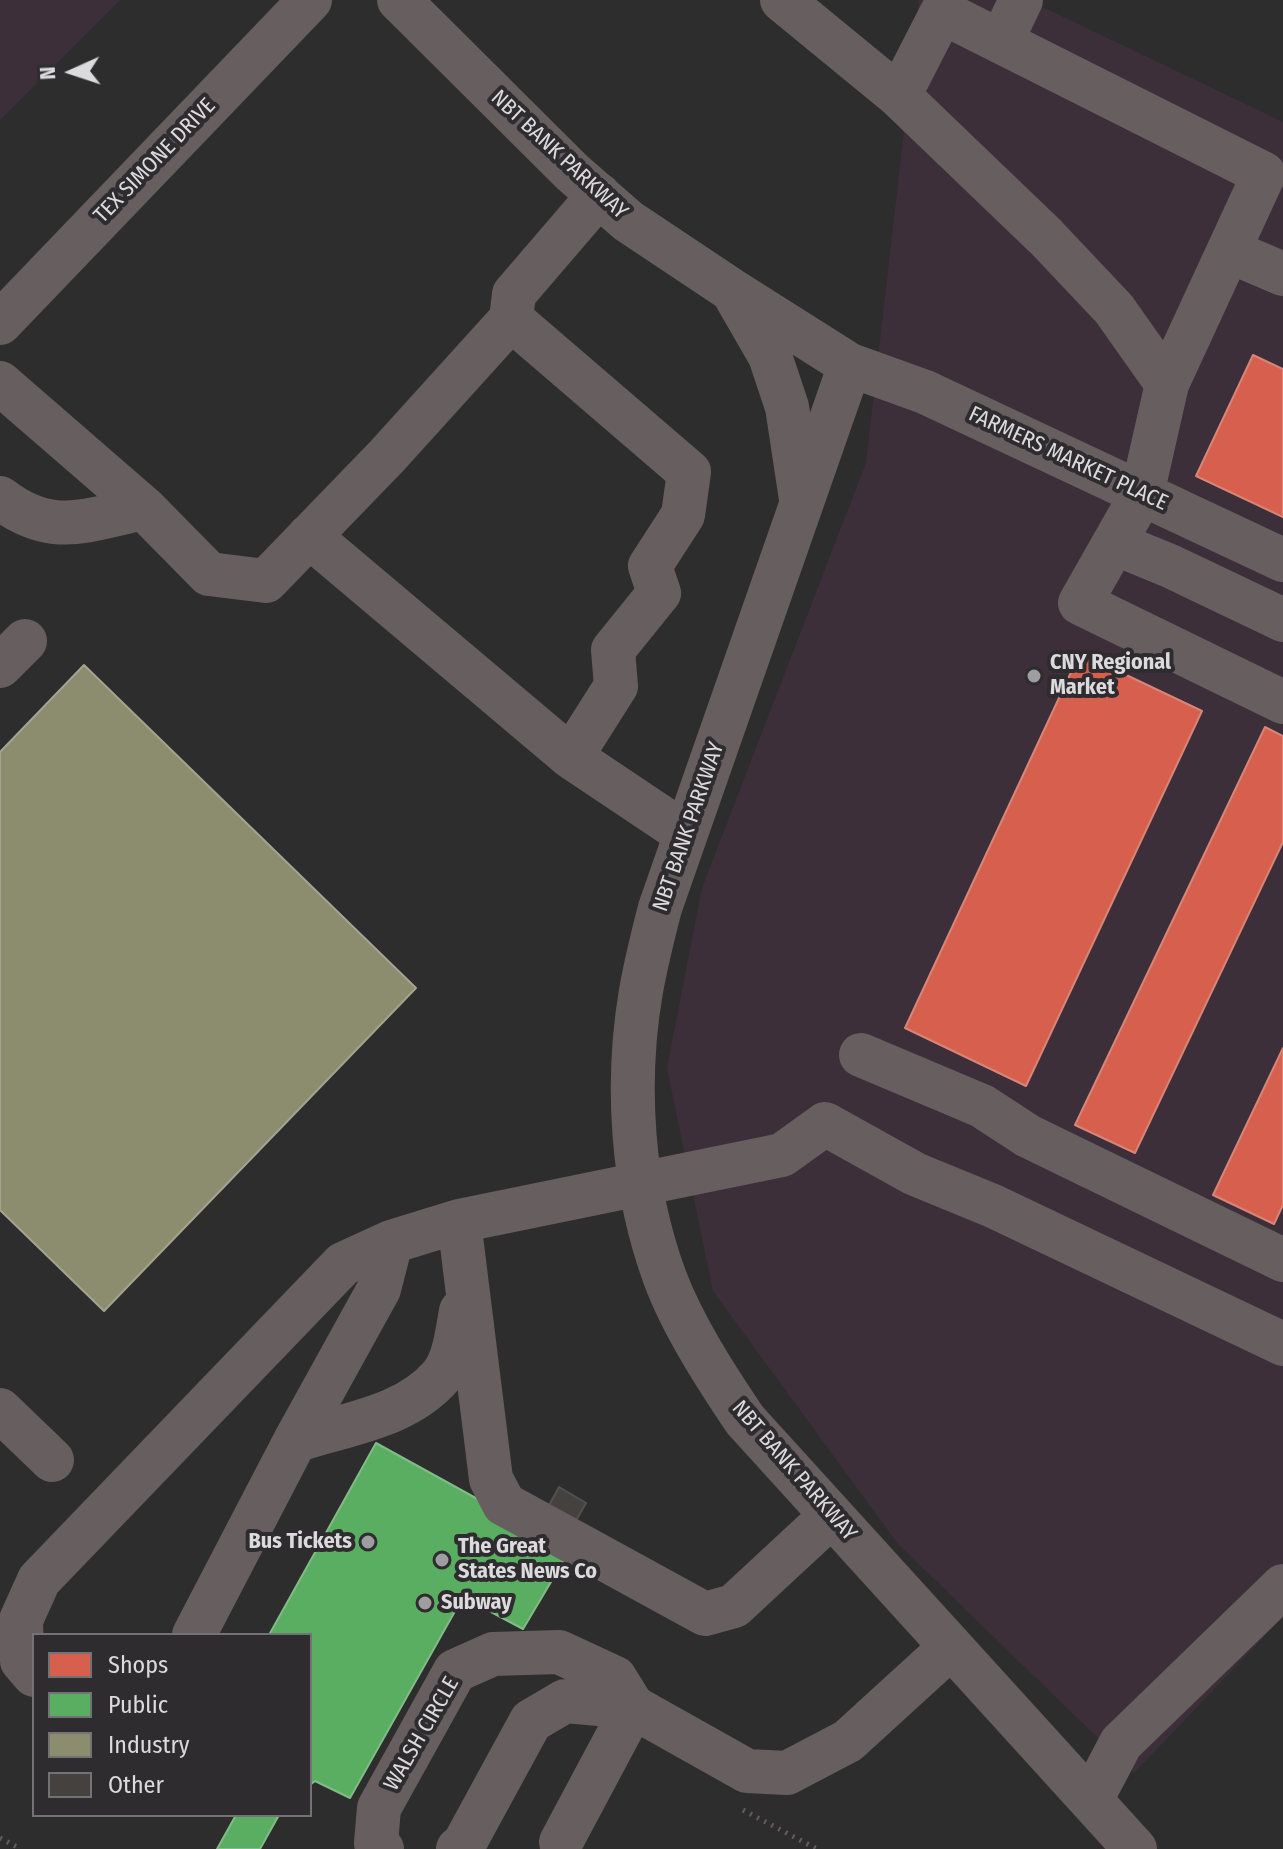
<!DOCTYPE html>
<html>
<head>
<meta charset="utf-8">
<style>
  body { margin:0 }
  #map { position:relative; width:1283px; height:1849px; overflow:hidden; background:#2e2d2e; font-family:"Fira Sans Condensed",sans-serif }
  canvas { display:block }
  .legend { position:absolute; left:32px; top:1633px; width:280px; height:184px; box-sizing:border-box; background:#2e2c2f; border:2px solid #737274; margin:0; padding:10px 14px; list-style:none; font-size:24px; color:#dbdadc }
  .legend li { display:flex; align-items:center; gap:16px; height:40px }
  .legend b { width:40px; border:2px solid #737274 }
  .north { position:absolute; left:32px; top:32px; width:80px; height:80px; -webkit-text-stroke:6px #2e2c2f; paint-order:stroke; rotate:267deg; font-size:22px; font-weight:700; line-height:32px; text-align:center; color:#dbdadc }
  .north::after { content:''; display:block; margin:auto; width:28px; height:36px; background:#dbdadc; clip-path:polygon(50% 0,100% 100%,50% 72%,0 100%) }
</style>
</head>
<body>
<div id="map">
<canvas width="1283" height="1849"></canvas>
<ul class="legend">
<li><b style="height:22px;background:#d6604d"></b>Shops</li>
<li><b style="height:22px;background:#5aae61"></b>Public</li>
<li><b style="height:22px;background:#8c8c6e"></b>Industry</li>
<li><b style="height:22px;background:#45413e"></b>Other</li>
</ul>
<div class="north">N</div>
</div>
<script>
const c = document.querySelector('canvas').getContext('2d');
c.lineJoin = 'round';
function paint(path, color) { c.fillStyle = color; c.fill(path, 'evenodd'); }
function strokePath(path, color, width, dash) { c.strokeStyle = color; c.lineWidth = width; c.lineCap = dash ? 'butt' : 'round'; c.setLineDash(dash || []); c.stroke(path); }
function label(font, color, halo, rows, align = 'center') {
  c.font = font + ' "Fira Sans Condensed",sans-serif'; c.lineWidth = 8; c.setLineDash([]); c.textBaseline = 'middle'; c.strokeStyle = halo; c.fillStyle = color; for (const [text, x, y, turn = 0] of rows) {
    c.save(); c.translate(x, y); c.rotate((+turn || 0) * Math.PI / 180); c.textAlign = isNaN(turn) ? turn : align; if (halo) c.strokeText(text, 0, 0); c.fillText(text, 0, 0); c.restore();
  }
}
const commercial = new Path2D(`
  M0 0H120L0 120Z
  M919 0H1028L1283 122V1617L1134 1773 898 1544 713 1291 667 1068 702 888 866 463Z`);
const shops = new Path2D(`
  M1253 355 1283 369V517L1196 476Z
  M1080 653 1202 711 1026 1086 905 1028Z
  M1265 727 1283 736V842L1135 1153 1075 1125Z
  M1283 1048V1205L1274 1224 1213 1195Z`);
const public = new Path2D(`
  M376 1443 570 1550 523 1629 463 1597 350 1798 315 1781 310 1785V1635H269Z
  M236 1815H279L260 1849H217Z`);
const industry = new Path2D(`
  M84 665 416 988 104 1311 0 1210V752Z`);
const building = new Path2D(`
  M559 1487 586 1503 569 1533 542 1518Z`);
const path = new Path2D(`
  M743 1810 817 1849
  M0 1838 21 1849`);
const minor = new Path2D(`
  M399 0 572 172 628 221 733 291 850 365 925 392 1283 560
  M782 0 899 96 1046 237 1114 309 1167 384 1142 494 1080 603 1283 702
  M1001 42 1021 0
  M899 96 942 12 1264 174 1167 384
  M1229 251 1283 274
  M736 297 770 356 787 407 801 499
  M0 323 310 0
  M850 365 660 908C653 935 646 963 641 991 625 1084 632 1189 665 1278 683 1326 716 1377 745 1420L1135 1849
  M0 383 144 508 209 574 266 581 387 456 511 319
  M0 498C52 538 86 520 144 508
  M309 536 571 757 686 834
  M1114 543 1170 566 1283 620
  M0 666 25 641
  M571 757 616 686 613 650 659 593 650 566 683 515 689 472 511 319 514 294 599 195
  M861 1055 982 1106 1028 1136 1283 1260
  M0 1410 52 1460
  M295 1441C344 1424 405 1418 441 1376 455 1359 457 1332 461 1311
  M831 1516 734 1606 705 1614 504 1504 491 1479 459 1221 782 1155 825 1124 915 1174 993 1206 1283 1344
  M194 1635 295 1441 379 1289 391 1242
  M34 1675 22 1661 21 1620 39 1580 343 1264 391 1242 459 1221
  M1091 1800 1121 1743 1283 1586
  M561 1842 633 1707
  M382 1849 376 1843 379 1808 455 1671 493 1654 559 1652 615 1678 633 1707
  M458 1849 464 1844 531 1721 565 1701 633 1707 747 1771 787 1773 848 1741 951 1647`);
const markers = [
  [1034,676,8,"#9e9d9f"],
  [368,1542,8,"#9e9d9f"],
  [442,1560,8,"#9e9d9f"],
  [425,1603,8,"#9e9d9f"]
];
const streetNames = [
  ["NBT BANK PARKWAY",559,155,43],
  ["TEX SIMONE DRIVE",155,161,-46],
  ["FARMERS MARKET PLACE",1068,459,25],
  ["NBT BANK PARKWAY",689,827,-71],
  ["NBT BANK PARKWAY",794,1471,49],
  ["WALSH CIRCLE",422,1734,-60]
];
const poiNames = [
  ["CNY Regional",1050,663],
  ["Market",1050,688],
  ["Bus Tickets",352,1542,"right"],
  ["The Great",458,1547],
  ["States News Co",458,1572],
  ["Subway",441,1603]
];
paint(commercial, '#3c2f39');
paint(shops, '#d6604d');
strokePath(shops, '#d88578', 2);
paint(public, '#5aae61');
strokePath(public, '#81bb86', 2);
paint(industry, '#8c8c6e');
strokePath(industry, '#a4a38f', 2);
paint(building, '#45413e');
strokePath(building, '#525151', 2);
strokePath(path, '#645e60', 5, [2, 6]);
strokePath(minor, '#675e60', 44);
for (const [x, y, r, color] of markers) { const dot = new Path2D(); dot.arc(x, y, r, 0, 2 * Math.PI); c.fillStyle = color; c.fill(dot); strokePath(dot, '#2e2c2f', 3); }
label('22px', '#dbdadc', '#2e2c2f', streetNames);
label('bold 22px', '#dbdadc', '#2e2c2f', poiNames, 'left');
</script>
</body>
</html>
